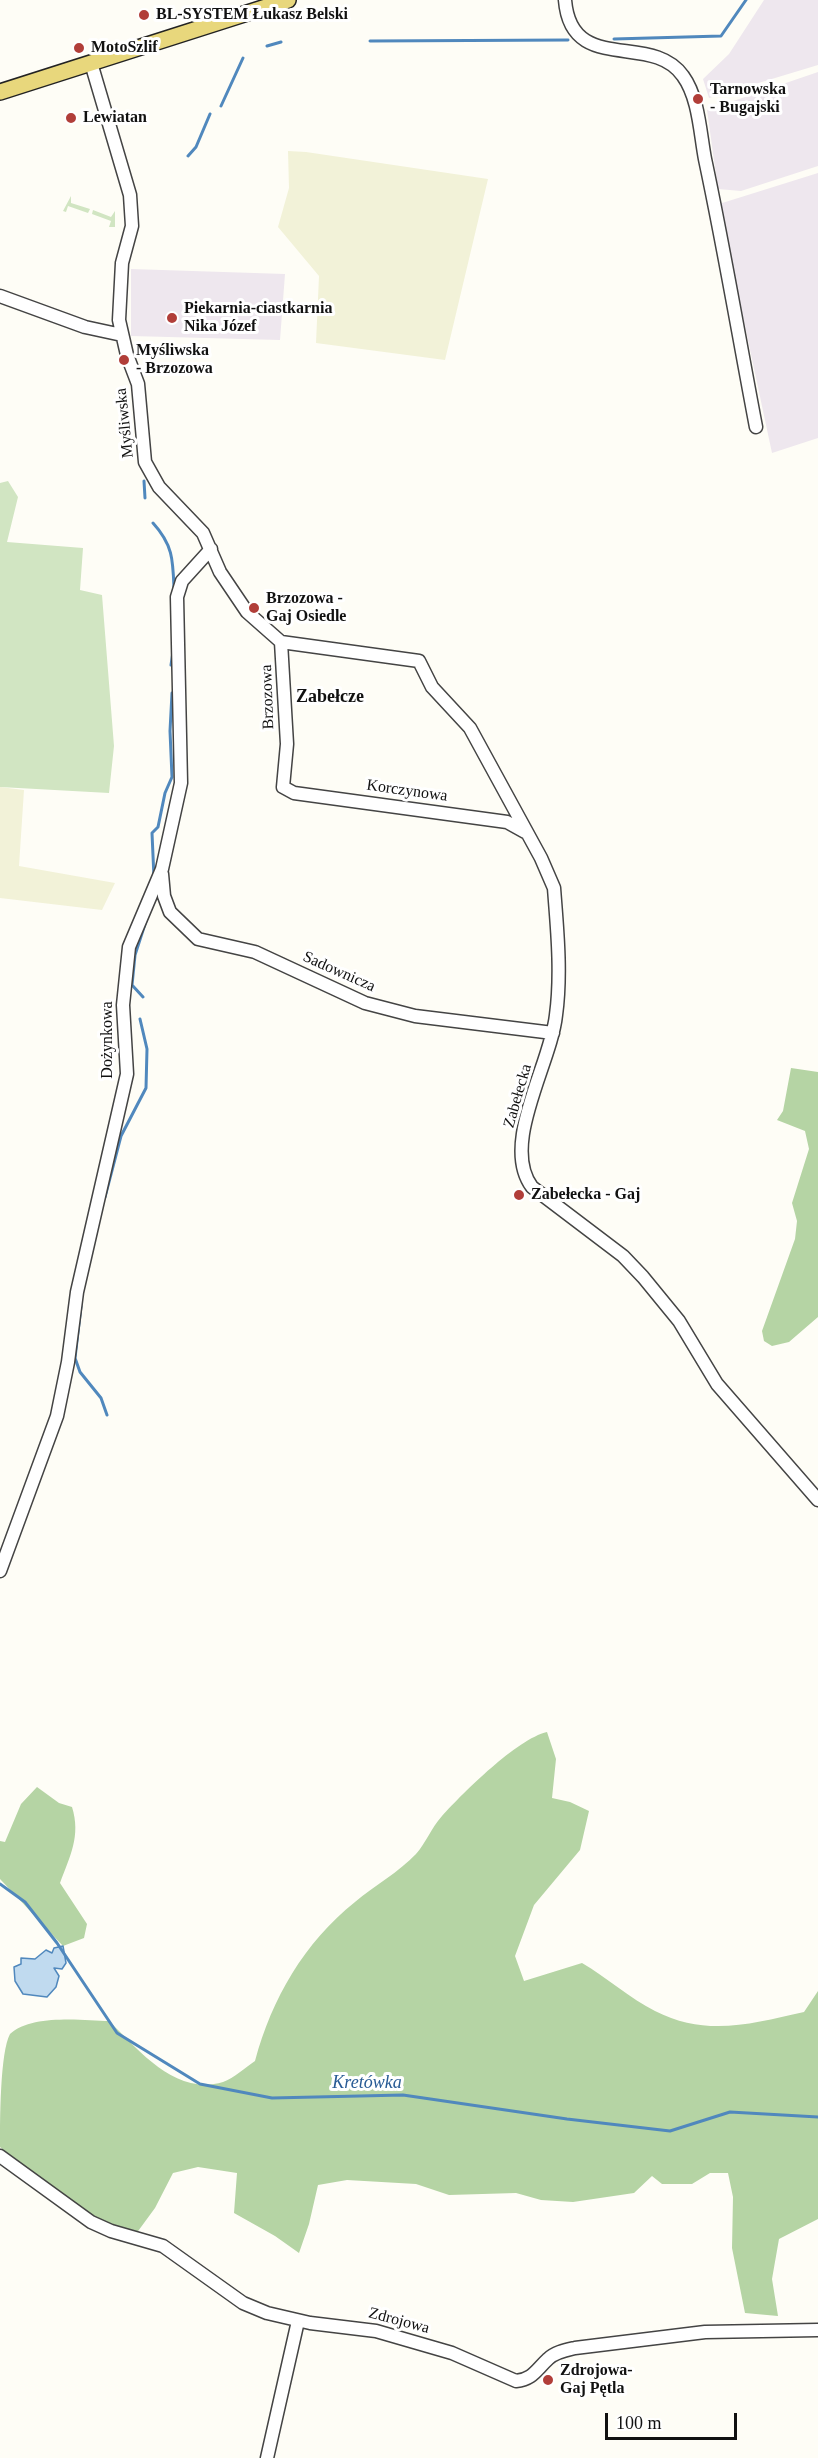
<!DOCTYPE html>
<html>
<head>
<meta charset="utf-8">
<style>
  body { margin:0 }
  #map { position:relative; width:818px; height:2458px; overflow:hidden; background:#fefdf6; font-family:Georgia,serif }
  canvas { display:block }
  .scale { position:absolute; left:605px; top:2413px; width:132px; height:27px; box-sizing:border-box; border:3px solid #111; border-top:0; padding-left:8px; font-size:18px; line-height:21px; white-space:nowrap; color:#111; -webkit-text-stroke:4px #fff; paint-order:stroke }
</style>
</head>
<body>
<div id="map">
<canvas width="818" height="2458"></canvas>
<div class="scale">100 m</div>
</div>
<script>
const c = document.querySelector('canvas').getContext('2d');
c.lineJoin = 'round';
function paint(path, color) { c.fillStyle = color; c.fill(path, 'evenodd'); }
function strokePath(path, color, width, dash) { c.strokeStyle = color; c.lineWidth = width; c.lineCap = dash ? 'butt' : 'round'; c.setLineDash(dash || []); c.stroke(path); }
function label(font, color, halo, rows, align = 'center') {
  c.font = font + ' Georgia,serif'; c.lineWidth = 6; c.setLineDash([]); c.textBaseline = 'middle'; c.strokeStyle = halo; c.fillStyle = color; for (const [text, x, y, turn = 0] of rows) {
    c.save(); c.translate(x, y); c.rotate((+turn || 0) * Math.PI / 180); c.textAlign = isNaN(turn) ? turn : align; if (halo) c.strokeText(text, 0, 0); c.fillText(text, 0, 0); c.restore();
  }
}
const industrial = new Path2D(`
  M764 0H818V65L709 98 703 79 729 54Z
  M818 72V166L741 191 718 189 707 110Z
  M818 173V438L772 453 719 204Z
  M131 269 285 274 280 340 131 336Z`);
const farmland = new Path2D(`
  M288 151 306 152 488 179 445 360 316 343 319 276 278 227 289 188Z
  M0 787 24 790 19 866 115 883 102 910 0 898Z`);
const green = new Path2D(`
  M71 196V203L90 209 88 213 68 206 66 212 63 211Z
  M93 210 111 217 115 211V227H109L111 221 92 214Z
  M8 481 18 497 7 542 83 548 80 590 102 595 114 746 109 793 0 787V483Z`);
const forest = new Path2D(`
  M791 1068 818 1072V1317L789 1342 772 1346 764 1341 762 1331 795 1239 797 1221 792 1203 809 1149 805 1131 777 1120 783 1111Z
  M547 1732 556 1759 552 1798 570 1802 589 1811 580 1850 534 1905 515 1956 524 1981 582 1963C606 1977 631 1999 655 2011 706 2037 751 2024 804 2012L818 1991V2219L779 2239 772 2279 778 2316 745 2313 732 2248 733 2197 728 2173H710L692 2184H662L652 2176 634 2193 573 2202 541 2200 516 2193 449 2195 416 2184 347 2180 318 2185 309 2224 299 2253 275 2236 234 2213 237 2173 198 2167 173 2173 155 2208 133 2238 57 2197 0 2147C0 2122 0 2052 10 2034 31 2014 82 2020 109 2021 139 2050 175 2096 223 2082 234 2078 246 2067 255 2061 272 1998 304 1943 355 1902 374 1886 399 1872 416 1854 426 1843 431 1828 442 1816 464 1792 517 1739 547 1732Z
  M37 1787 59 1803 72 1807C81 1836 70 1856 60 1883L87 1924 84 1938 63 1946 0 1879V1841L5 1842 21 1804Z`);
const water = new Path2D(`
  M63 1946 66 1963 62 1969 54 1968 59 1976 56 1987 47 1997 23 1994 15 1981 14 1967 21 1964V1958L35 1959 46 1950 52 1953 54 1948Z`);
const stream = new Path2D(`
  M614 39 721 36 746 0
  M370 41 568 40
  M267 46 281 42
  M221 106 243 58
  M188 156 196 147 210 114
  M144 481 145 498
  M153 523C173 545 173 560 174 589
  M171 665 173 652
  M154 878 152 833 158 827 165 793 172 777 170 731 172 693
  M143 997 132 985 135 955 146 921
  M105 1197 121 1136 146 1088 147 1049 140 1019
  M81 1306 75 1358 80 1372 101 1398 107 1415
  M0 1884 25 1902 57 1943 117 2033 200 2084 272 2098 403 2095 567 2119 670 2131 730 2112 818 2117`);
const minor = new Path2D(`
  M565 0C571 76 652 31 683 76 699 98 700 133 705 159 724 248 739 338 756 427
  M91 63 130 195 132 226 122 263 119 320 127 355 138 384 145 462 159 487 203 533 220 572 247 612 281 642 287 744 283 787 294 793 507 822 525 832
  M0 296 85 327 122 335
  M281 642 419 661 432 687 470 728 541 858 554 888 555 901C558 938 561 978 556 1015 551 1064 500 1144 532 1187L623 1256 643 1277 679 1321 717 1384 818 1500
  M162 874 164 896 170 912 198 939 255 952 365 1003 415 1016 553 1033
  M0 1571 57 1416 68 1362 77 1292 127 1074 123 1005 129 947 162 869 181 783 177 597 182 581 211 549
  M0 2156 91 2222 111 2231 163 2246 243 2303 267 2313 310 2323 376 2331 452 2353 516 2381C533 2379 536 2370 548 2359 555 2352 566 2350 575 2348L705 2332 818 2330
  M267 2458 298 2321`);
const major = new Path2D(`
  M0 92 288 0`);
const markers = [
  [144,15,6,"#b13e39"],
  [79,48,6,"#b13e39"],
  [698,99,6,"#b13e39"],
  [71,118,6,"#b13e39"],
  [172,318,6,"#b13e39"],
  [124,360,6,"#b13e39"],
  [254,608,6,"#b13e39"],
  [519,1195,6,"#b13e39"],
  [548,2380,6,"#b13e39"]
];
const poiNames = [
  ["BL-SYSTEM Łukasz Belski",156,15],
  ["MotoSzlif",91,48],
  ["Tarnowska",710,90],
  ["- Bugajski",710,108],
  ["Lewiatan",83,118],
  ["Piekarnia-ciastkarnia",184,309],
  ["Nika Józef",184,327],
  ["Myśliwska",136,351],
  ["- Brzozowa",136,369],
  ["Brzozowa -",266,599],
  ["Gaj Osiedle",266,617],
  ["Zabełecka - Gaj",531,1195],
  ["Zdrojowa-",560,2371],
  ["Gaj Pętla",560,2389]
];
const streetNames = [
  ["Myśliwska",125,423,-96],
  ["Brzozowa",268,697,-92],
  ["Korczynowa",407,791,8],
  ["Sadownicza",339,972,24],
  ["Dożynkowa",108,1040,-90],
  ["Zabełecka",518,1096,-74],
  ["Zdrojowa",399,2321,15]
];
const neighbourhoodNames = [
  ["Zabełcze",330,697]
];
const waterNames = [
  ["Kretówka",367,2083]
];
paint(industrial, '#eee7ee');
paint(farmland, '#f2f2d8');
paint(green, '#d1e5c2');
paint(forest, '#b5d4a4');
paint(water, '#c0daef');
strokePath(water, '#5088bd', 1.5);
strokePath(stream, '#5088bd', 3);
strokePath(minor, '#444', 15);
strokePath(major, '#222', 18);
strokePath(minor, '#fff', 12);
strokePath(major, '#e8d77c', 15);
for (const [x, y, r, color] of markers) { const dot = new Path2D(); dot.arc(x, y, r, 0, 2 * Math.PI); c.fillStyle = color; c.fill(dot); strokePath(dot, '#fff', 2); }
label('bold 16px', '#111', '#fff', poiNames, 'left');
label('16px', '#111', '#fff', streetNames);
label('bold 18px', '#111', '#fff', neighbourhoodNames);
label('italic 18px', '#285b95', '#fff', waterNames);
</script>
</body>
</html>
